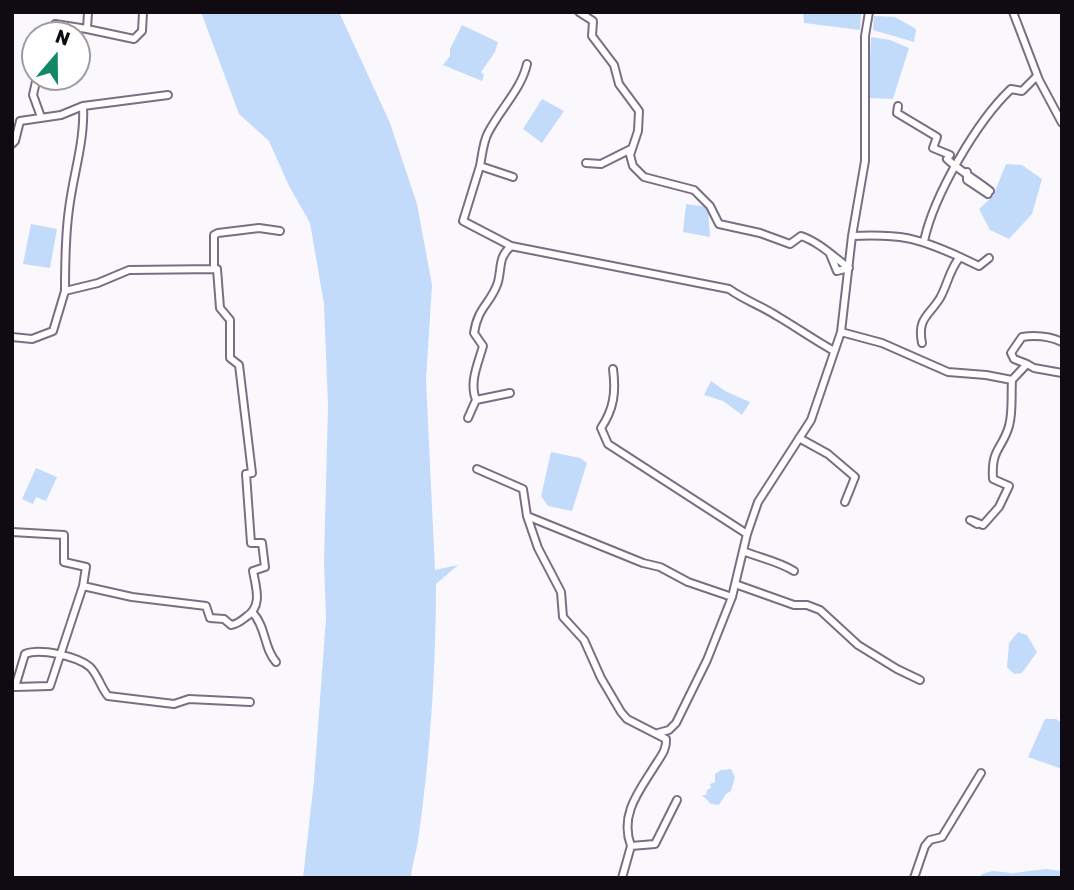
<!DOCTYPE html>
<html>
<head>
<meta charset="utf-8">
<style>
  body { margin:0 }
  #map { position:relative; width:1074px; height:890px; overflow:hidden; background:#fbf8fd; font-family:Rubik,sans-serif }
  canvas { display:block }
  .frame { position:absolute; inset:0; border:14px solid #100b13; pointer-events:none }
  .north { position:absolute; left:21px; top:21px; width:70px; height:70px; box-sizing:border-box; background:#fff; border:2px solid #9f9da1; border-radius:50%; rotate:20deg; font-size:19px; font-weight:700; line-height:28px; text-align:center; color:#100b13 }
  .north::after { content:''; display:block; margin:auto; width:24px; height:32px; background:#148766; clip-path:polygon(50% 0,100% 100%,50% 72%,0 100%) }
</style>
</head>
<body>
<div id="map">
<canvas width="1074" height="890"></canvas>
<div class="frame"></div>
<div class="north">N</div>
</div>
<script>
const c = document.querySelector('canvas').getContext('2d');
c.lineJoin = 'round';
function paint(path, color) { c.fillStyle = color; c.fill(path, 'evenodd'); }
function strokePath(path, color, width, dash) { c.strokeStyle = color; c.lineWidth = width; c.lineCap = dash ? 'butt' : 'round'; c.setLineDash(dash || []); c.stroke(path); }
const water = new Path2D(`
  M201 12H339L390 123 417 204 432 285 426 380 435 570 458 565 436 584C436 669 430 756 418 841 416 853 412 865 411 878H303L314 781 326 618 324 562 328 406 324 304 310 223 289 186 269 141 239 114Z
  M803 12H861L860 30 804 23Z
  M874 16 895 17 916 29 914 42 873 30Z
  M462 25 498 42 495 52 481 72 484 75 482 81 443 65 450 56V49Z
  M871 37 890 40 909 48 893 99 868 98Z
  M542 99 564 111 542 143 523 129Z
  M1006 164 1022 165 1042 179 1032 214 1009 239 990 230 979 209 993 196Z
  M686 204 708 207 710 237 683 232Z
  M31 224 57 229 50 268 23 264Z
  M711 381 725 391 750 402 742 415 723 401 704 395Z
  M551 452 580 458 587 463 572 511 548 506 541 496Z
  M36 468 57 477 46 501 36 497 33 504 22 499Z
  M1018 632 1027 635 1037 652 1022 673 1014 674 1007 667 1009 643Z
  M1045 719H1056L1062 723V769L1028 757Z
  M731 769 735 777 731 791 726 794 719 805 711 804 702 795H706L707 790 711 788 710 784 715 782V774L721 770Z`);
const river = new Path2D(`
  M985 878 993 876 1011 878
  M1014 878 1046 874 1062 876`);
const minor = new Path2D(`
  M88 12 87 29 134 39 142 31 143 12
  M579 12 593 21 592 36 614 65 619 84 639 111 638 131 630 155 633 166 644 177 694 190 710 206 719 224 760 233 790 244 801 236C819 242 834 257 849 268L837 271 830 254
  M1013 12 1039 80 1062 123
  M53 35 55 24 87 29
  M37 77 33 95 41 117
  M83 106 168 95
  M898 106 897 113 937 137 933 148 950 155 947 159C960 171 976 180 990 191
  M12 144 15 141 20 121 61 115 83 106C85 141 73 175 69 209 65 237 65 264 65 291
  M586 163 601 164 631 149
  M480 166C482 156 483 142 488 133 500 109 521 90 527 64
  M967 172V180L988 194
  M513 177 480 166 463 221 511 246 729 289C744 300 762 306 777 316 796 327 814 340 834 351
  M852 236C900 234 916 237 960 257
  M924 241C934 195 977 121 1011 89L1022 91 1037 76
  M214 269V235L218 233 259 228 280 231
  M841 332 882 343 948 372 986 375 1012 380 1027 364 1034 368 1062 373
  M12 337 32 339 53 331 65 291 98 283 129 270 217 269 220 308 230 320V358L239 365 252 473 246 474 251 543H262L265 567 253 571C256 588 263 606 246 617 241 621 238 624 231 625L224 619 210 618 206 606 132 597 83 586 86 567 64 562V535L12 532
  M922 343C917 318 929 316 940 298 948 284 949 270 960 257L979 266 989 258
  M1027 364 1014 359 1011 353 1022 337C1036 335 1049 336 1062 342
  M613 369C616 392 614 409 601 428L608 444 747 534
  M476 400 510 393
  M468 418 476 400C469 382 478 364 483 346L474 333C478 306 491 304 498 282 502 266 498 258 511 246
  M799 438 828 454 855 477 845 502
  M477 469 523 489 527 516 538 548 561 592 563 617 584 640 601 678 621 712 627 719 666 739C667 749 661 756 656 764 640 790 619 814 631 846L655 844 677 800
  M527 516 643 563 660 567 688 582 732 597
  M977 524 970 520 983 525 999 507 1009 486 993 479C991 448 1002 450 1009 426 1013 411 1011 395 1012 380
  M743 551C760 558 778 561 794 571
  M735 584 794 605H807L820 610 858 645 897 669 920 680
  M253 613C266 627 264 649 276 662
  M12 687H15L25 654C40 648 77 656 90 667 98 675 101 688 108 696L174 704 189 699 250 702
  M15 687 50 686 83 586
  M658 733 669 730 676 723 707 660 732 597 747 534 758 502 811 420 841 332 852 236 865 161V36L869 12
  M622 878 631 846
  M914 878 925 846 930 840 942 837 981 773`);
paint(water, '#c2dbfb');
strokePath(river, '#c2dbfb', 10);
strokePath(minor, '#7b6e83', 10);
strokePath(minor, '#fff', 6);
</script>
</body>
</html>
